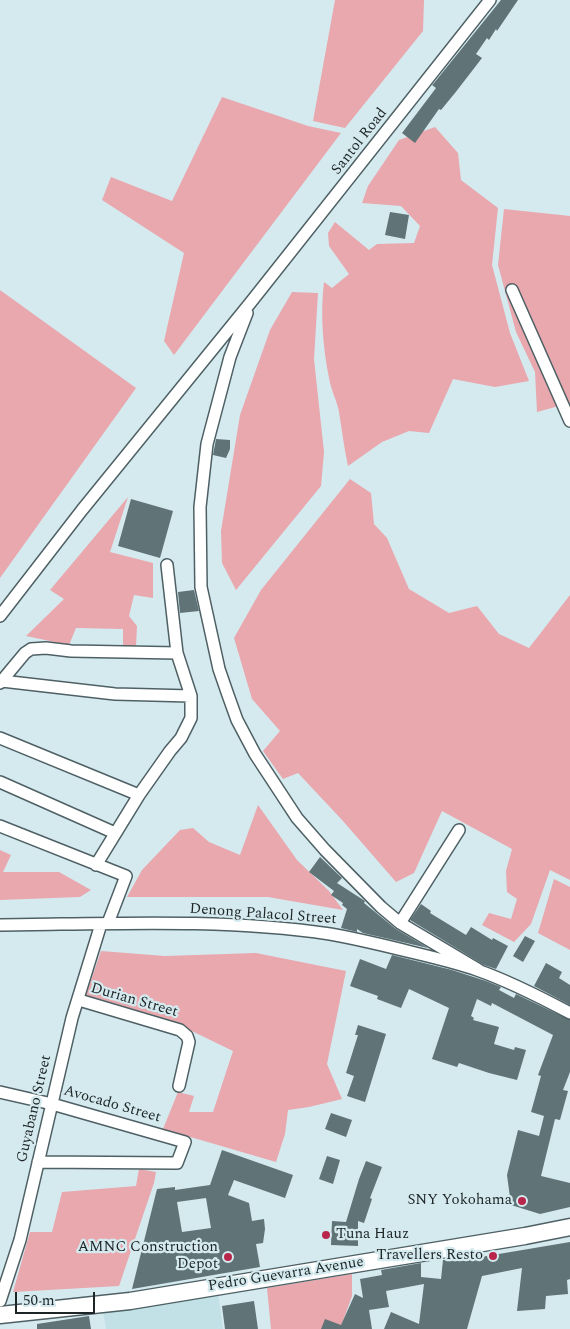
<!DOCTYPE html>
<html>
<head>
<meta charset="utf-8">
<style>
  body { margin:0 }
  #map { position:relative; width:570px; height:1329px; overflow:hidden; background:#d5eaef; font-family:Spectral,serif }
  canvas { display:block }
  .scale { position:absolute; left:15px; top:1292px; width:80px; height:22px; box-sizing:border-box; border:2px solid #1d2526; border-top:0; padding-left:6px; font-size:15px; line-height:18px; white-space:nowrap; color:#1d2526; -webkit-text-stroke:4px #d5eaef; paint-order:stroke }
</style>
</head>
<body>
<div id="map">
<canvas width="570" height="1329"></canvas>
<div class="scale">50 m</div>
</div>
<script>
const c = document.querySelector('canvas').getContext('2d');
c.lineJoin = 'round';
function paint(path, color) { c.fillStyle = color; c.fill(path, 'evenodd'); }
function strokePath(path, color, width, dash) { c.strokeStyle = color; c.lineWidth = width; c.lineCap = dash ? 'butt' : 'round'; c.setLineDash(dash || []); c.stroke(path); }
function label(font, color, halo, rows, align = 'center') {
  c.font = font + ' Spectral,serif'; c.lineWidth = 4.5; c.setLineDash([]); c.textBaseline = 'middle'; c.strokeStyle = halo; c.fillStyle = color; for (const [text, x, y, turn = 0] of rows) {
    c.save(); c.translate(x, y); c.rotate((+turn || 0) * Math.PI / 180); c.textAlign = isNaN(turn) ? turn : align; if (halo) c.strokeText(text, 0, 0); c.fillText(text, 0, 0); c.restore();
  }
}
const built = new Path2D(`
  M218 1293 223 1329H106L103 1311Z`);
const green = new Path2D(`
  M335 0H424L423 31 345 128 313 121Z
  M222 97 308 126 341 133 174 355 164 341 184 253 102 200 111 177 172 201Z
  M435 127 458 153 461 180 498 208 492 265 510 333 529 381 495 387 453 379 429 433 409 431 382 442 348 466C344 448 342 430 339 412 337 401 331 390 329 378 323 348 320 313 324 282L332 288 349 274 329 246 328 233 335 222 369 250 377 244 414 243 420 226 401 206 362 203 368 186 399 140Z
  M504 209 570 216V403L537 412 535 372 516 332 498 265Z
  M0 290 136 388 0 578Z
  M292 292 318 293 314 359 324 452 321 486 236 590 222 563 221 531 240 415 270 330Z
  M350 479 371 493 374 524 387 538 409 589 449 613 477 606 499 634 529 648 570 595V880L550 870 531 924 514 942 482 925 489 913 511 919 517 899 507 892 506 871 512 849 442 811 414 873 396 882 343 821 298 773 283 779 263 751 280 731 252 699 234 638 261 590Z
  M128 497 110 552 153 563V598L134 595 129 616 137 626 136 646 123 647V629L76 628 69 645 26 636 64 599 50 590Z
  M258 805 297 860 329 891 343 910 268 897H127L142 870 180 830 193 828 209 842 240 855Z
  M0 850 11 855 3 872H59L91 890 80 897 0 900Z
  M554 879 570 887V950L538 933Z
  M101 951 165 956 256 953 346 971 327 1064 342 1099 309 1107 288 1110 285 1134 276 1162 163 1129 178 1092 194 1096 189 1112H213L233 1051 167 1019 86 995Z
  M139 1169 156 1172 154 1183 119 1286 13 1292 30 1232H52L62 1192 136 1186Z
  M352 1274V1296L340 1329H271L267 1288Z`);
const building = new Path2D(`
  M501 0H518L497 31 496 29 489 40 487 38 476 54 482 58 455 93 441 110 439 109 415 143 402 133 436 88 432 85 434 83Z
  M390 212 409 215 405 239 385 235Z
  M216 439 230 440V449L226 458 213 455Z
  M131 499 173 511 160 558 118 546Z
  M194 590 199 611 180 613 178 592Z
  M320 857 342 878 337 883 365 901 364 903 396 929 428 948 363 933 357 929V932L341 928 347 909 342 905 343 903 331 895 334 891 309 872Z
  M421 904 431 911 430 913 466 935 471 927 492 940 493 938 508 946 496 969 484 965 410 920Z
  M525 936 535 941 523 962 513 956Z
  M392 955 452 970 486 981 501 987 499 990 514 998 516 994 570 1020V1072L563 1090 568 1091 560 1120 555 1119 541 1176 570 1183V1207L540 1214 511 1205 507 1175 518 1130 539 1136 544 1116 531 1112 541 1076 538 1075 553 1035 492 1003 491 1006 477 999 471 1016 474 1018 473 1020 499 1027 494 1044 514 1050 515 1047 526 1050 517 1080 489 1073 459 1063 457 1067 432 1059 449 1008 409 989 401 1008 377 999 378 996 350 986 360 959 386 969Z
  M546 963 562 972 559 978 570 985V1005L534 986Z
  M358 1025 386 1034 365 1102 347 1096 354 1076 346 1073 358 1035H355Z
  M331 1113 352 1120 346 1137 325 1129Z
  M222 1150 293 1175 285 1198 234 1180 228 1195 249 1203 252 1221 264 1219 265 1229 263 1243 256 1244 260 1267 132 1289 157 1189 175 1187V1190L210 1185ZM206 1198 211 1228 182 1232 177 1202Z
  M327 1156 340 1160 333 1184 319 1179Z
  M366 1161 382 1167 370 1198 372 1199 364 1223 358 1221V1246L331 1245 332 1221 346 1222 359 1179Z
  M570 1242V1279L567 1280 568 1294 546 1296 545 1309 517 1311 522 1268 482 1276 467 1329H384L391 1312 419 1324 424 1284 386 1291 389 1307 369 1310 372 1329H321L325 1319 341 1325 355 1294 363 1298 360 1279 382 1275 381 1270 421 1263V1277L441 1279 443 1260 469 1261V1259Z
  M254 1301 258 1329H225L222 1306Z
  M89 1316 91 1329H37V1324Z`);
const minor = new Path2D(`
  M512 290 570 421
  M247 313 230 357 207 444 200 507 201 587 219 669 228 695 237 720 255 754 297 818 325 850 381 907 400 923 479 970
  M0 616 82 510 251 302 490 0
  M2 681 115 694 191 696
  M0 683 25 653 31 649 46 648 71 651 177 653
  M0 738 139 795
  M0 782 115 833
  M0 826 126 876 108 923
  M96 865 139 795 170 751 181 738 191 718V696L177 653 167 565
  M400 923 459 830
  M0 925C109 924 221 918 330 934 358 939 387 946 415 953 436 958 457 963 477 970 509 981 540 997 570 1013
  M79 1000 180 1030 187 1036 189 1042 179 1086
  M0 1092 52 1104 185 1142 177 1163 38 1162
  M0 1301 20 1240 72 1018 101 924`);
const secondary = new Path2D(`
  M0 1315 130 1301 525 1236 570 1227`);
const markers = [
  [522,1201,5,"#b8274b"],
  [326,1235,5,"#b8274b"],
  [493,1256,5,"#b8274b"],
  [228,1257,5,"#b8274b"]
];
const streetNames = [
  ["Santol Road",360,142,-52],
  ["Denong Palacol Street",263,915,4],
  ["Durian Street",134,1001,16],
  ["Avocado Street",112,1105,16],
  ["Guyabano Street",35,1109,-77],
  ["Pedro Guevarra Avenue",286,1275,-9]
];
const poiNames = [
  ["SNY Yokohama",512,1201],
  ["Tuna Hauz",336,1235,"left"],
  ["AMNC Construction",218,1248],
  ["Depot",218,1265],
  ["Travellers Resto",483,1256]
];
paint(built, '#c2e1e7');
paint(green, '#e9a7ae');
paint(building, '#607377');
strokePath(minor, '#4e6064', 14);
strokePath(secondary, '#4e6064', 19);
strokePath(minor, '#fff', 11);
strokePath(secondary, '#fff', 16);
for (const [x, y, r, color] of markers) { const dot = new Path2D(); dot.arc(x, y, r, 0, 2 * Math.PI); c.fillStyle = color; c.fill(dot); strokePath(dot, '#d5eaef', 2); }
label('15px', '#1d2526', '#d5eaef', streetNames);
label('15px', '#1d2526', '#d5eaef', poiNames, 'right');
</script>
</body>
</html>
